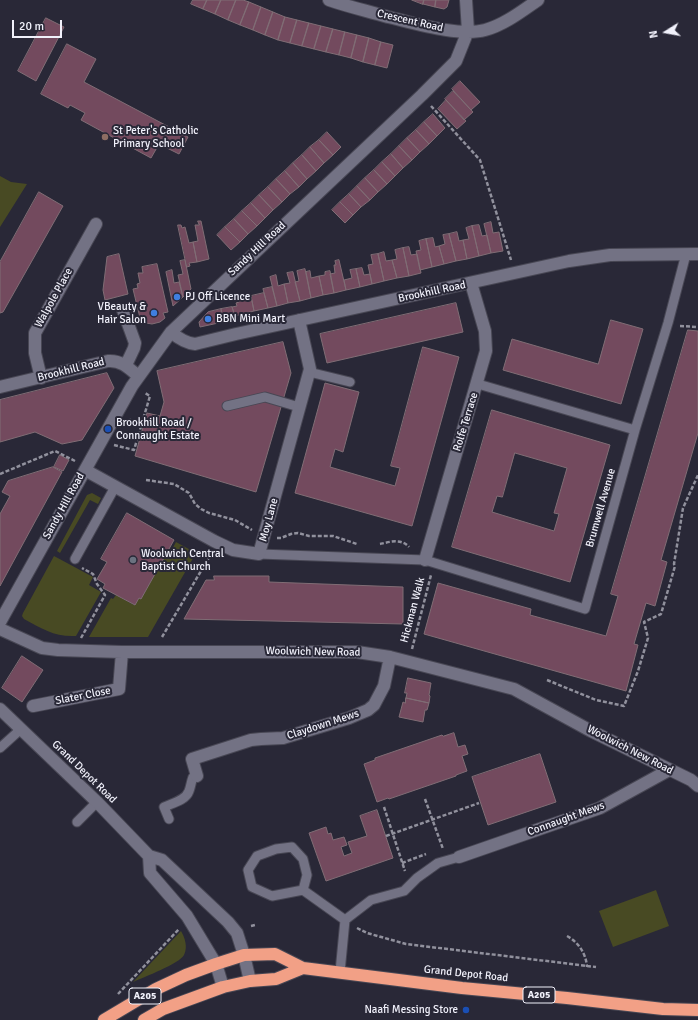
<!DOCTYPE html>
<html>
<head>
<meta charset="utf-8">
<style>
  body { margin:0 }
  #map { position:relative; width:698px; height:1020px; overflow:hidden; background:#292837; font-family:Signika,sans-serif }
  canvas { display:block }
  .north { position:absolute; left:646px; top:12px; width:40px; height:40px; -webkit-text-stroke:3px #292837; paint-order:stroke; rotate:259deg; font-size:11px; font-weight:700; line-height:16px; text-align:center; color:#f1f1fb }
  .north::after { content:''; display:block; margin:auto; width:14px; height:18px; background:#f1f1fb; clip-path:polygon(50% 0,100% 100%,50% 72%,0 100%) }
  .scale { position:absolute; left:12px; top:20px; width:50px; height:18px; box-sizing:border-box; border:2px solid #f1f1fb; border-top:0; padding-left:5px; font-size:12px; line-height:14px; white-space:nowrap; color:#f1f1fb; -webkit-text-stroke:3px #292837; paint-order:stroke }
</style>
</head>
<body>
<div id="map">
<canvas width="698" height="1020"></canvas>
<div class="north">N</div>
<div class="scale">20 m</div>
</div>
<script>
const c = document.querySelector('canvas').getContext('2d');
c.lineJoin = 'round';
function paint(path, color) { c.fillStyle = color; c.fill(path, 'evenodd'); }
function strokePath(path, color, width, dash) { c.strokeStyle = color; c.lineWidth = width; c.lineCap = dash ? 'butt' : 'round'; c.setLineDash(dash || []); c.stroke(path); }
function label(font, color, halo, rows, align = 'center') {
  c.font = font + ' Signika,sans-serif'; c.lineWidth = 4; c.setLineDash([]); c.textBaseline = 'middle'; c.strokeStyle = halo; c.fillStyle = color; for (const [text, x, y, turn = 0] of rows) {
    c.save(); c.translate(x, y); c.rotate((+turn || 0) * Math.PI / 180); c.textAlign = isNaN(turn) ? turn : align; if (halo) c.strokeText(text, 0, 0); c.fillText(text, 0, 0); c.restore();
  }
}
const green = new Path2D(`
  M0 176 11 182 27 184 0 227Z
  M92 493 101 498 98 504 90 500 60 553 57 551 87 495Z
  M176 542 196 553 148 637H89L111 598 113 599 116 595 134 605 139 598 141 599 165 556 168 557Z
  M54 556 93 577 89 585 101 592 76 636C54 637 43 629 24 619L22 616 23 613Z
  M656 890 669 926 613 947 599 911Z
  M181 931C185 938 188 947 184 955 179 964 144 977 133 982Z`);
const building = new Path2D(`
  M193 0H207L203 9 191 4Z
  M207 0H221L215 14 203 9Z
  M221 0H236L228 20 215 14Z
  M236 0H243L249 2 240 25 228 20Z
  M412 0H424L423 4Z
  M424 0H436L435 7 423 4Z
  M436 0H449L447 7 444 9 435 7Z
  M249 2 261 7 253 30 240 25Z
  M261 7 273 12 265 35 253 30Z
  M273 12 285 17 278 40 265 35Z
  M285 17 297 20 290 43 278 40Z
  M46 18 64 27 36 81 18 71Z
  M297 20 309 23 302 46 290 43Z
  M309 23 321 26 314 49 302 46Z
  M321 26 333 29 326 52 314 49Z
  M333 29 345 32 339 55 326 52Z
  M345 32 357 35 351 58 339 55Z
  M357 35 369 38 363 62 351 58Z
  M369 38 381 42 375 65 363 62Z
  M381 42 393 45 387 68 375 65Z
  M67 44 96 59 84 82 188 137 179 154 159 144 151 158 81 120 85 113 70 105 68 108 41 94Z
  M460 81 480 102 471 110 452 89Z
  M453 91 473 112 464 120 445 99Z
  M446 100 466 121 457 129 438 109Z
  M433 114 445 128 437 136 424 122Z
  M424 122 437 136 429 144 416 130Z
  M416 130 429 144 420 152 407 138Z
  M327 132 341 147 333 155 319 140Z
  M407 138 420 152 412 160 399 146Z
  M319 140 333 155 324 163 310 147Z
  M399 146 412 160 403 168 391 154Z
  M310 147 324 163 316 171 302 155Z
  M391 154 403 168 395 176 382 162Z
  M302 155 316 171 307 179 293 163Z
  M382 162 395 176 387 184 374 170Z
  M293 163 307 179 299 187 285 171Z
  M374 170 387 184 378 192 365 178Z
  M285 171 299 187 290 194 276 179Z
  M365 178 378 192 370 200 357 186Z
  M276 179 290 194 282 202 268 187Z
  M357 186 370 200 361 207 349 194Z
  M268 187 282 202 273 210 259 195Z
  M39 192 63 206 3 312 0 313V262Z
  M349 194 361 207 353 215 340 202Z
  M259 195 273 210 265 218 251 203Z
  M340 202 353 215 345 223 332 210Z
  M251 203 265 218 257 226 242 211Z
  M242 211 257 226 248 234 234 219Z
  M234 219 248 234 240 242 225 227Z
  M198 221H201L209 259 197 262 193 242 198 241 195 225H199Z
  M491 222 493 233 499 232 503 251 491 253 484 224Z
  M178 225H181L182 228 185 227 189 243 193 242 197 262 189 263 190 266 187 267Z
  M479 225 482 236 487 235 491 253 479 256 472 226Z
  M472 226 479 256 467 259 463 240 469 239 466 228Z
  M225 227 240 242 231 250 217 235Z
  M457 232 459 241 463 240 467 259 456 261 449 234Z
  M449 234 456 261 444 264 439 246 445 244 443 235Z
  M433 238 435 247 439 246 444 264 432 267 426 239Z
  M426 239 432 267 420 270 416 251 421 250 419 241Z
  M409 247 411 255 417 254 421 273 409 276 403 248Z
  M403 248 409 276 397 278 392 260 397 259 395 250Z
  M384 252 386 261 392 260 397 278 384 281 378 254Z
  M119 254 128 294 105 300 103 290 107 257Z
  M378 254 384 281 372 284 368 265 373 264 371 255Z
  M185 260 191 289 183 297 178 275 183 274 180 261Z
  M339 260 346 290 334 293 330 274 335 273 334 265H336L335 261Z
  M157 264 168 312 163 313 165 318 160 322 152 324 146 323 145 317 140 318 133 289 138 288 137 284 140 283 138 273H143L142 267Z
  M362 268 364 275 370 274 372 284 360 287 356 269Z
  M305 269 311 298 300 301 295 282 299 281 297 271Z
  M356 269 360 287 346 290 344 280 352 278 350 270Z
  M172 270 174 283 179 282 183 297 173 306 166 272Z
  M310 271 311 278 319 276 323 295 311 298 306 272Z
  M330 271 334 293 323 295 319 276 325 275V272Z
  M293 272 300 301 288 303 284 284 290 283 287 273Z
  M276 275 278 286 284 284 288 303 277 306 270 277Z
  M272 287 277 306 268 308 263 289Z
  M264 293 268 308 254 311 251 296Z
  M251 296 254 311 235 316 232 307 237 306 236 303 239 302 238 299Z
  M456 303 463 332 327 363 320 334Z
  M232 307 235 316 223 318 221 309Z
  M221 309 223 322 200 327 199 322 208 312Z
  M611 320 643 329 621 404 503 370 512 339 598 364Z
  M688 330 698 331V433L661 560 667 562 655 606 646 603 634 644 638 645 626 691 424 634 438 583 531 609 530 615 606 636 618 596 611 594Z
  M283 342 291 373 256 492 135 456 147 413 160 416 164 402 157 371Z
  M423 347 459 357 412 526 295 493 325 383 359 392 343 452 335 449 330 467 395 486 400 468 391 466Z
  M107 373 114 388 82 440 62 444 35 432 0 442V400Z
  M492 410 610 445 570 582 452 547ZM515 453 567 468 554 513 559 514 554 531 492 512 497 496 502 497Z
  M60 455 69 460 63 471 54 467Z
  M53 467 62 472 0 586V514L10 496 2 492 8 481Z
  M127 513 174 540 141 599 139 598 135 605 103 588 105 584 97 579 107 562 101 559Z
  M214 576H269V582L403 587V624L184 619 206 580H214Z
  M22 656 43 670 22 702 2 688Z
  M408 678 431 683 429 695 430 696 429 703 406 698 407 693H405Z
  M406 698 429 703 427 710H425L423 722 399 717 403 702 405 703Z
  M454 733 458 747 465 745 468 754 462 756 467 771 456 775V776L389 799 388 798 377 802 364 764 375 760V758L442 735 443 736Z
  M540 754 556 802 488 825 472 777Z
  M377 810 393 858 326 881 309 833 326 827 328 834 331 833 333 840 344 837 347 845 341 847 344 856 352 853 348 842 367 836 360 816Z`);
const path = new Path2D(`
  M431 106 480 160 511 260
  M680 326 698 327
  M129 419 141 426
  M114 445 134 450 150 396 145 393
  M0 474 55 451 75 461
  M146 480 174 484 189 493 195 504 201 509 209 513 235 520 252 530
  M277 538H281L291 534 298 533 309 536H333L357 544
  M380 544C389 542 401 538 409 547
  M162 637 211 554
  M81 638 105 595 97 584 93 574 82 568
  M412 649 431 575
  M547 680 596 700 624 706 638 671 648 638 644 622 661 614 675 566 674 564 683 508 698 475
  M425 799 443 849
  M384 807 405 871
  M386 836 479 803
  M402 863 426 854
  M251 926 255 925
  M357 928 367 933 406 944 596 967
  M567 936C578 942 586 953 587 967
  M118 994 179 929`);
const lane = new Path2D(`
  M309 372 350 382
  M478 384 635 430
  M227 406 265 397 299 407
  M259 554 425 560 585 609 635 430 668 323 686 254
  M75 559 115 487
  M0 748 21 729
  M169 819 164 807C173 803 186 800 189 791 191 786 191 782 193 777L197 776
  M77 822 97 802
  M303 890 307 875 303 859 292 847 276 849 257 856 248 870 252 887 272 896 303 890 345 920 340 972
  M345 920 371 900 404 891 417 878 438 863 459 857`);
const street = new Path2D(`
  M329 0C349 7 368 11 388 17 414 23 459 37 485 30 504 25 522 11 538 0
  M123 310 135 343 134 348 126 365
  M171 332C178 338 185 343 195 344L236 334 569 261 610 255 698 254
  M41 378 35 353V333L96 224
  M0 387 108 361C121 360 129 368 138 376
  M85 470 214 541 233 550 259 554 310 369 299 320
  M425 560 486 351 485 331 471 283
  M0 622 132 386 171 332 422 95 456 61 468 31 466 0
  M0 629 42 648 58 650 122 652H357L390 657 514 689 591 731 691 780 698 786
  M33 706 119 689 122 652
  M0 709 97 802 149 856 162 860 228 922 237 933 244 955 250 981
  M197 776 192 759 251 740 261 739 283 738 349 718 368 710 374 705 384 686 390 657
  M149 856 150 873 187 916 216 964 223 987
  M459 857 600 808 669 770`);
const highway = new Path2D(`
  M104 1020 156 989 186 975 216 964 244 955 275 954 303 968 462 988 567 998 663 1009 698 1010
  M144 1020 163 1009 223 987 250 981 276 979 303 968`);
const markers = [
  [105,137,4,"#8d6e63"],
  [177,297,4,"#3f7fe0"],
  [154,313,4,"#3f7fe0"],
  [208,319,4,"#3f7fe0"],
  [108,429,4,"#1a4fb4"],
  [133,560,4,"#6b7280"],
  [466,1010,4,"#1a4fb4"]
];
const shields = [
  [539,995,32],
  [145,996,32]
];
const shieldNames = [
  ["A205",539,995],
  ["A205",145,996]
];
const streetNames = [
  ["Crescent Road",410,21,13],
  ["Sandy Hill Road",257,249,-43],
  ["Brookhill Road",432,292,-12],
  ["Walpole Place",54,298,-61],
  ["Brookhill Road",71,370,-14],
  ["Rolfe Terrace",466,422,-73],
  ["Sandy Hill Road",64,506,-61],
  ["Brumwell Avenue",601,508,-74],
  ["Moy Lane",269,520,-75],
  ["Hickman Walk",413,610,-75],
  ["Woolwich New Road",313,652,1],
  ["Slater Close",83,696,-11],
  ["Claydown Mews",323,725,-18],
  ["Woolwich New Road",630,750,27],
  ["Grand Depot Road",84,772,44],
  ["Connaught Mews",566,819,-20],
  ["Grand Depot Road",466,974,6]
];
const poiNames = [
  ["St Peter's Catholic",113,131],
  ["Primary School",113,144],
  ["PJ Off Licence",185,297],
  ["VBeauty &",146,307,"right"],
  ["Hair Salon",146,320,"right"],
  ["BBN Mini Mart",216,319],
  ["Brookhill Road /",116,423],
  ["Connaught Estate",116,436],
  ["Woolwich Central",141,554],
  ["Baptist Church",141,567],
  ["Naafi Messing Store",458,1010,"right"]
];
paint(green, '#484a23');
paint(building, '#734a5e');
strokePath(building, '#806d75', 1);
strokePath(lane, '#484754', 11);
strokePath(street, '#484754', 14);
strokePath(highway, '#484754', 14);
strokePath(path, '#91919d', 2.5, [4, 2]);
strokePath(lane, '#737284', 9);
strokePath(street, '#737284', 12);
strokePath(highway, '#f2a086', 12);
for (const [x, y, r, color] of markers) { const dot = new Path2D(); dot.arc(x, y, r, 0, 2 * Math.PI); c.fillStyle = color; c.fill(dot); strokePath(dot, '#292837', 1.5); }
for (const [x, y, w] of shields) { const box = new Path2D(); box.roundRect(x - w / 2, y - 8, w, 16, 3); c.fillStyle = '#292837'; c.fill(box); strokePath(box, '#f1f1fb', 1); }
label('bold 10px', '#f1f1fb', null, shieldNames);
label('11px', '#f1f1fb', '#292837', streetNames);
label('11px', '#f1f1fb', '#292837', poiNames, 'left');
</script>
</body>
</html>
